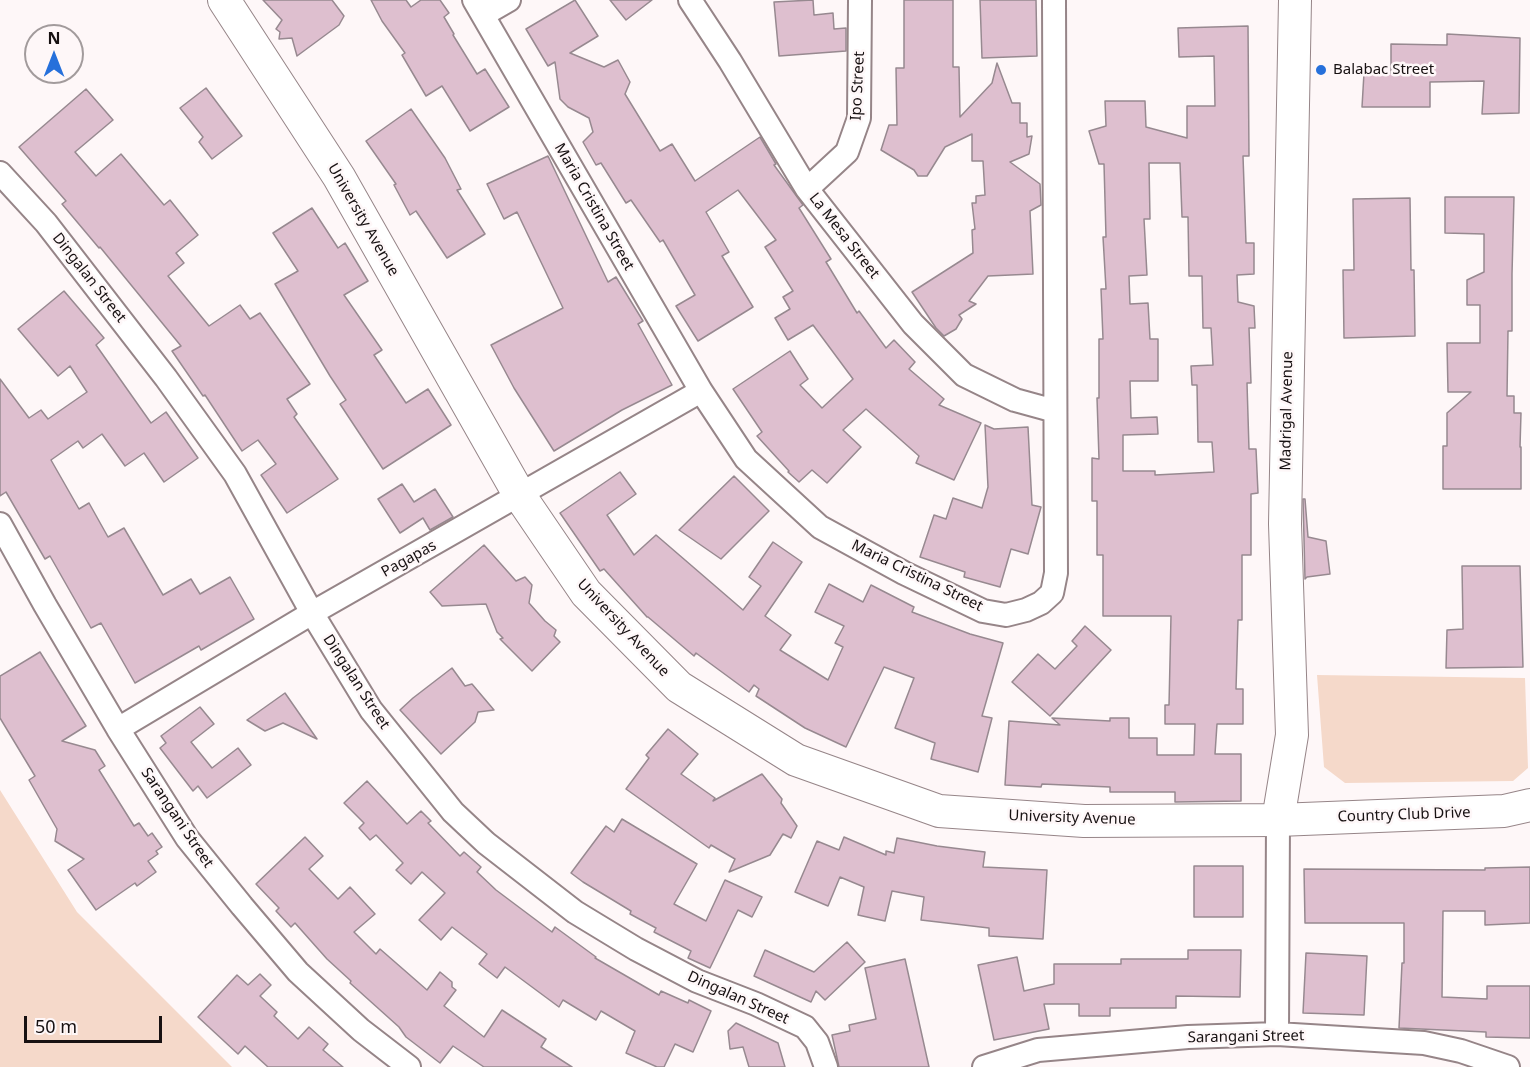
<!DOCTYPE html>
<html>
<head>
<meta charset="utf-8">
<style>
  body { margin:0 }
  #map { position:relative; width:1530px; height:1067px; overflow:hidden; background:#fef7f8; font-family:"Noto Sans",sans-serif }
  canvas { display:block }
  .north { position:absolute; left:24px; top:24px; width:60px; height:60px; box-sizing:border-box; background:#fef7f8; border:2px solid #a29b9c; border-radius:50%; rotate:0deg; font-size:16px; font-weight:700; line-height:24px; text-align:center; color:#171112 }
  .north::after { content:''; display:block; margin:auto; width:21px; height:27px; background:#2670db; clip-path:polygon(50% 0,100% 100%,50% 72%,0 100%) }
  .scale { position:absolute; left:24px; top:1016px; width:138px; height:27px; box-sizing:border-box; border:3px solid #171112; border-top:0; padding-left:8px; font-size:18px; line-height:21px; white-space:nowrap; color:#171112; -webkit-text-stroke:4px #fef7f8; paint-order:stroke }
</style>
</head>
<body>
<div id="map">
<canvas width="1530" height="1067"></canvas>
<div class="north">N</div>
<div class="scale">50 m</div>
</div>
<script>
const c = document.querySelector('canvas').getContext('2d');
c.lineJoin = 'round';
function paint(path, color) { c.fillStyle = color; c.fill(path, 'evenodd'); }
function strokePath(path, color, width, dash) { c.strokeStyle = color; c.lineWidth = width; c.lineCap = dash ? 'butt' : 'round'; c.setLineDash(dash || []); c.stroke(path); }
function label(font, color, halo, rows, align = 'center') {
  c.font = font + ' "Noto Sans",sans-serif'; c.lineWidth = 5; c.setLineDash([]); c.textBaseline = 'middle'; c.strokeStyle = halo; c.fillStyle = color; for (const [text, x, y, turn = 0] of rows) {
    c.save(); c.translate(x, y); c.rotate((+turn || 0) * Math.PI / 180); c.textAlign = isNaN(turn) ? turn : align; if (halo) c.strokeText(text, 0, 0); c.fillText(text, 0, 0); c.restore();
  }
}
const green = new Path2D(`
  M1317 675 1525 678 1528 768 1513 781 1345 783 1324 767Z
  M0 790 77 912 232 1067H0Z`);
const building = new Path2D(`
  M263 0H332L344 16 339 25 297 56 292 38 279 39 280 32 276 29 282 20Z
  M371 0H406L411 7 421 0H440L449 13 444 17 454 34 453 35 477 74 485 69 509 107 470 131 442 86 426 96 402 55 405 53 382 21Z
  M575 0 598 36 570 53 604 67 618 60 630 82 625 94 660 151 672 144 695 181 760 137 776 164 774 165 803 205 799 208 831 259 826 262 857 313 859 311 886 348 894 340 915 362 909 369 944 399 939 405 981 423 954 480 916 463 919 456 866 409 843 430 861 447 827 483 812 470 799 482 788 472 789 471 757 436 762 432 733 389 790 351 808 379 800 385 822 408 853 379 813 325 788 340 775 318 790 309 783 297 793 291 765 247 776 240 738 190 706 212 729 252 722 256 753 307 698 341 676 306 695 295 663 240 660 242 631 200 626 203 601 163 596 165 583 142 593 132 589 118 568 107 560 99 555 62 548 66 526 29Z
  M610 0H652L626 20Z
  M813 0 814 15 833 13 834 29 846 28V51L779 56 774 2Z
  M904 0H953V67H959L960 117 992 83 997 63 1012 103H1020V123H1027V137L1032 136 1029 154 1010 162 1040 184 1041 205 1030 211 1033 274 988 276 969 301 976 304 959 315 962 319 956 329 944 336 936 328 912 292 973 253 972 230 975 229 972 203H976V196L985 195 983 161H972V134L945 147 927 176H918L914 170 881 150 889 125H897L896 68H904Z
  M980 0H1036L1037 56 982 58Z
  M1248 26 1249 156H1243L1246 243H1254V274L1237 275 1238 302 1254 306 1255 328H1249L1251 383H1247L1249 449H1256L1258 493 1251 494V555H1242V620H1238L1236 689H1243V724H1217L1215 754H1241V801L1175 802V792H1110V787L1042 784 1041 787 1005 785 1009 721 1060 725 1052 718 1110 721V718H1129V738H1157V755H1194L1195 724H1165V705H1169L1171 616H1103V555H1097V501H1092V458L1099 459 1097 398H1099V339H1103L1101 289H1106L1103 237H1106L1104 164H1099L1089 131 1106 126 1105 101H1145L1146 127 1187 138V106H1215L1214 56 1179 57 1178 28ZM1149 163H1180L1182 217H1188L1189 276H1202L1203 328H1211L1213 365 1191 366 1192 385H1197L1198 442H1212L1214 472 1155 475V471H1123V435L1158 434 1157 417 1131 418 1130 381H1158V339H1150L1148 303 1130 304 1129 276 1147 275 1144 219H1150Z
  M1447 34 1520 38 1519 113 1482 114 1484 81 1430 82V107H1362L1364 73H1391V44L1447 45Z
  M206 88 242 136 212 159 199 142 203 137 180 108Z
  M86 89 113 120 75 152 96 176 121 154 164 205 170 200 198 235 176 253 184 263 168 276 209 326 240 305 250 319 260 313 310 384 287 399 297 414 294 417 338 479 287 513 261 475 276 464 258 440 242 451 205 395 203 396 172 351 181 346 100 247 99 248 62 204 66 201 19 147Z
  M411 109 445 158 461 189 457 190 485 234 447 258 416 211 410 215 394 185 396 184 366 141Z
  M548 156 608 282 616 277 643 321 638 324 672 385 622 410 554 451 514 388 491 345 563 308 517 212 504 219 487 184Z
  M1445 197H1514L1512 274V331H1508L1507 396H1514V413H1521L1520 447H1521V489H1443V446H1447V413L1471 392H1448L1447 343H1480V305H1467V280L1484 272V234L1445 233Z
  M1410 198 1411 270H1414L1415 336 1344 338 1343 270H1354L1353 199Z
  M312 208 338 248 345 243 368 281 344 295 382 350 374 355 406 403 428 389 451 425 383 469 340 404 346 400 330 376 275 284 298 271 273 233Z
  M64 291 104 338 96 345 151 423 166 412 198 458 164 482 144 453 125 466 102 434 83 448 78 441 51 460 79 509 89 503 108 537 124 528 163 595 191 579 200 594 230 577 254 619 201 650 199 646 135 683 101 623 91 628 50 556 45 559 6 492 0 496V379L29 418 41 410 48 419 87 392 70 366 58 376 18 329Z
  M985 425 994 429 1028 427 1032 505 1041 507 1028 554 1011 549 1000 587 964 577 965 572 920 557 934 515 946 519 953 498 982 508 988 487Z
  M620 472 636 494 607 515 634 555 656 535 743 610 761 586 749 577 773 542 802 562 765 616 791 635 780 650 828 680 843 647 835 643 844 626 815 612 829 584 863 602 871 585 914 607 912 612 970 634 1003 643 982 716 992 718 978 772 931 759 935 743 895 728 914 678 884 667 846 747 805 728 756 696 759 689 754 685 749 692 696 653 694 656 648 617H647L604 569 600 571 560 513Z
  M734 476 769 511 721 559 679 530Z
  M402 484 414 502 435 489 453 517 430 530 423 518 400 533 378 499Z
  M1303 499H1305L1308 537 1326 541 1330 574 1307 577 1305 579Z
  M484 545 516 581 525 577 532 585 529 603 545 621 556 630 554 636 560 642 532 671 500 639 503 638 497 632 486 604 442 606 430 592Z
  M1462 566H1520L1523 667 1446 668 1447 630 1463 629Z
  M1085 626 1111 650 1050 716 1012 682 1038 654 1055 669 1077 646 1072 641Z
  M40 652 86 726 62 741 95 750 105 766 99 770 134 826 139 823 148 836 152 833 162 847 156 851 158 854 148 861 156 872 137 886 135 883 96 910 68 870 84 859 55 841 57 829 29 780 35 776 0 718V676Z
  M452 668 465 686 472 684 494 710 478 712 475 722 441 754 400 710 413 698Z
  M285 693 317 739 283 723 265 731 247 720Z
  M200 707 214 724 191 742 212 768 238 748 251 765 207 798 198 786 193 791 160 748 166 743 161 736Z
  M668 729 698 754 681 774 715 798 713 801 762 774 782 799 781 803 797 826 791 838 783 834 770 855 729 872 735 859 711 845 709 848 626 789 649 758 646 755Z
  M367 781 407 824 421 811 431 821 428 823 460 856 464 852 481 867 477 872 496 890 552 932 555 927 596 957 595 958 659 995 661 991 688 1003 689 1000 711 1011 693 1052 675 1044 664 1067H657L626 1053 635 1031 601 1011 596 1020 563 1000 559 1007 505 967 497 978 479 964 487 954 452 927 441 940 419 920 445 893 422 872 411 884 396 870 403 863 376 835 370 840 359 828 364 823 344 803Z
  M622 819 697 864 674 904 706 921 725 880 762 897 752 917 738 910 710 968 688 958 691 951 654 932 656 928 630 914 631 911 583 882 571 873 606 826 614 832Z
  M305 837 323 856 309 869 338 899 350 887 375 914 354 932 376 954 380 949 427 990 440 972 452 982V987L456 990 444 1006 484 1037 502 1010 546 1039 541 1047 572 1067H484L453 1046 440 1063 406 1037 399 1027 350 983 351 981 327 959 295 923 291 927 276 911 279 908 256 884Z
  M844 837 886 855V851L894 853 897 838 937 846 985 852 983 867 1047 870 1043 939 989 936V928L921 920 924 897 892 891 885 921 858 915 864 887 840 877 828 906 795 892 817 841 839 850Z
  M1194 866H1243V917H1194Z
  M1530 867V923L1485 925V911H1443L1442 997 1487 999V986H1530V1038L1486 1037V1032L1399 1028 1402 963H1404V923H1305L1304 869 1485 870V868Z
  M847 942 865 962 825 1000 816 991 811 1002 754 976 765 950 814 972Z
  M1188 950H1241L1240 997 1176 996V1008H1110V1016H1079V1004H1044L1049 1029 994 1040 978 965 1017 957 1024 991 1054 984V964H1121V959H1188Z
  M1306 953 1367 956 1364 1015 1303 1013Z
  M905 959 929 1067H839L832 1035 850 1031 849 1025 876 1019 865 968Z
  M260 974 271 985 260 996 277 1012 274 1016 298 1039 309 1027 328 1044 323 1050 343 1067H268L245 1046 238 1054 198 1017 237 975 248 985Z
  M736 1023 778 1043 785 1067H749L743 1047 730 1049 728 1031Z`);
const street = new Path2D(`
  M474 0 701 391 746 459 820 527 904 573 983 611 1006 615 1026 610 1041 603 1052 593 1056 573 1054 0
  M690 0 730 61 807 189 913 324 964 375 1015 400 1055 411
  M483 15 509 0
  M0 173 46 223 166 378 235 474 312 613 371 710 453 812 486 843 575 912 636 949 697 981 756 1004 805 1027 817 1042 826 1067
  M807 189 847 152 859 118 860 0
  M0 524 45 605 118 729 187 838 242 906 298 972 361 1030 409 1067
  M118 729 312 613 701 391
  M1277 1034 1278 820
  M984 1067 1038 1050 1188 1037 1277 1034 1424 1043 1461 1051 1508 1067`);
const secondary = new Path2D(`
  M224 0 339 177 520 496 586 593 679 687 796 760 939 811 1084 821 1278 820 1504 811 1530 805
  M1278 820 1292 735 1285 524 1295 0`);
const markers = [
  [1321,70,6,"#2670db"]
];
const poiNames = [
  ["Balabac Street",1333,70]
];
const streetNames = [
  ["Ipo Street",858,86,-87],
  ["Maria Cristina Street",594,207,60],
  ["University Avenue",363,220,60],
  ["La Mesa Street",844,236,52],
  ["Dingalan Street",89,278,52],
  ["Madrigal Avenue",1287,411,-89],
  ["Pagapas",409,559,-29],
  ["Maria Cristina Street",917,576,26],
  ["University Avenue",623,628,47],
  ["Dingalan Street",356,682,57],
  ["Country Club Drive",1404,815,-2],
  ["Sarangani Street",177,818,56],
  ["University Avenue",1072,818,2],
  ["Dingalan Street",738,998,24],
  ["Sarangani Street",1246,1037,-1]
];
paint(green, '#f5d9ca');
paint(building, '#debfcf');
strokePath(building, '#978990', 1.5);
strokePath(street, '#968588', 26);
strokePath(secondary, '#968588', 34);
strokePath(street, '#fff', 22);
strokePath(secondary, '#fff', 32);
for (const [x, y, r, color] of markers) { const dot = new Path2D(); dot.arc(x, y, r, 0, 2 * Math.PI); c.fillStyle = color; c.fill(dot); strokePath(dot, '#fef7f8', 2); }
label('15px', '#171112', '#fef7f8', poiNames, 'left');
label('15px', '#171112', '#fef7f8', streetNames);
</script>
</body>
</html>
